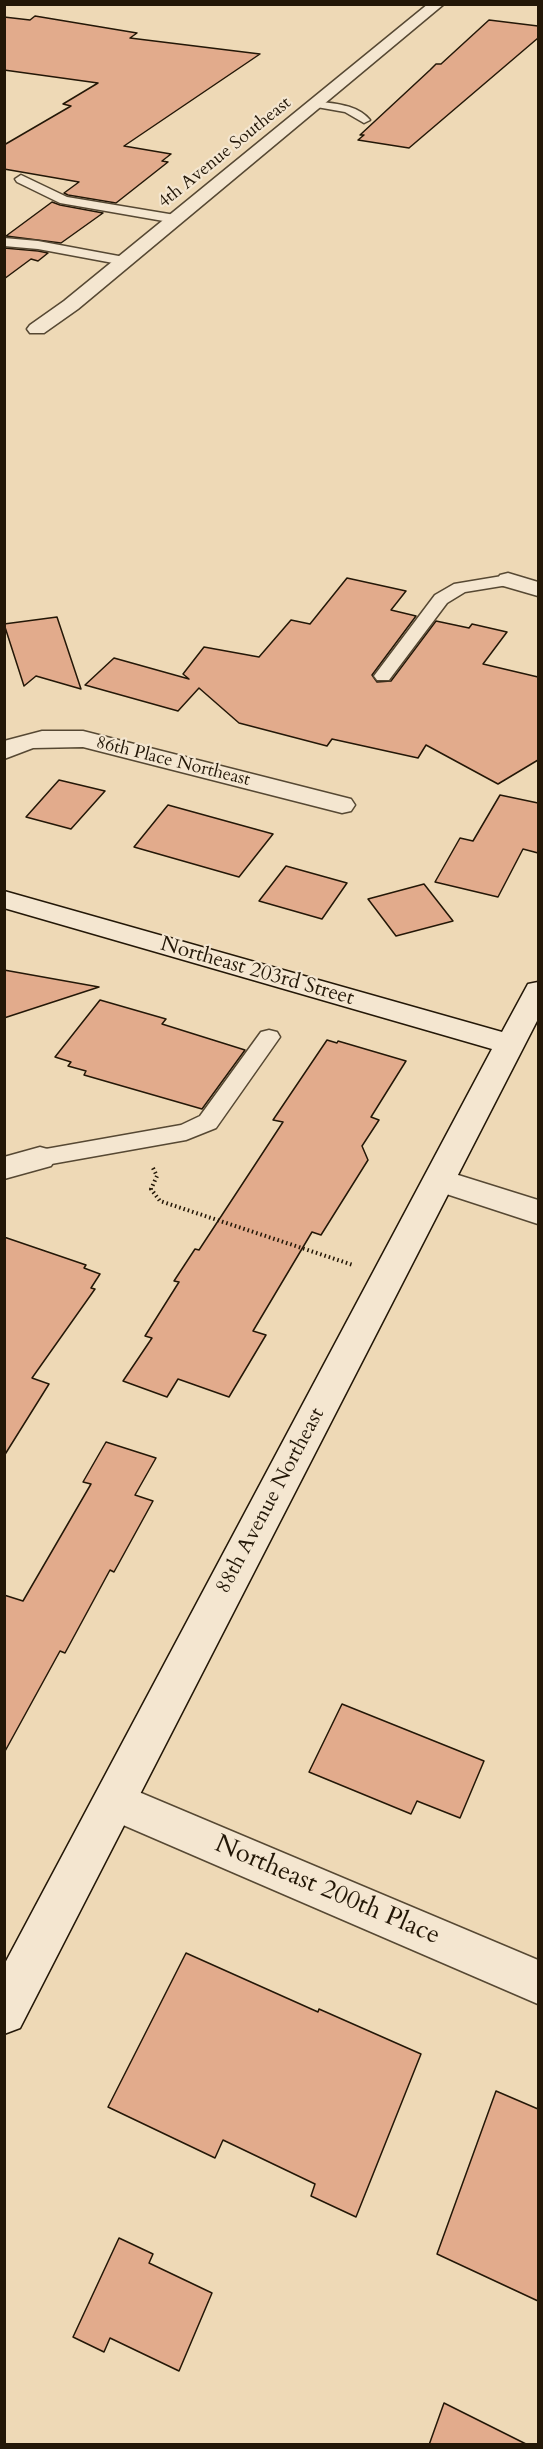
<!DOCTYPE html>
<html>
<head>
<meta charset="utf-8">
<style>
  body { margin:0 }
  #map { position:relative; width:543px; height:2449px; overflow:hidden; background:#eed9b6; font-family:Cardo,serif }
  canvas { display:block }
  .frame { position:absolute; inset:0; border:6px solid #231707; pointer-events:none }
</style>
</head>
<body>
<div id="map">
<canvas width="543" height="2449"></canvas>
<div class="frame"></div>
</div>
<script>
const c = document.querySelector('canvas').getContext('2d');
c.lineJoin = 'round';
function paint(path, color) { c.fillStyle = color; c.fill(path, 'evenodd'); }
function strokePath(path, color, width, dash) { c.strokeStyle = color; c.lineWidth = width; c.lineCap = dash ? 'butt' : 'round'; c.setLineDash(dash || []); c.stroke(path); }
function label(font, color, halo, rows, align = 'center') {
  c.font = font + ' Cardo,serif'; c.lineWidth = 4.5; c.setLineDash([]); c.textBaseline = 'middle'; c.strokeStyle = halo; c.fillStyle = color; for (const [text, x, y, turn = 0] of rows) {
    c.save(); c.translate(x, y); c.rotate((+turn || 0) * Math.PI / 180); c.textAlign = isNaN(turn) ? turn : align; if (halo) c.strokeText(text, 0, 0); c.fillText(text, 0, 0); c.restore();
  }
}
const building = new Path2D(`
  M35 16 137 33 130 38 260 54 124 146 171 154 162 161 168 162 116 203 68 195 64 193 79 182 4 169V145L71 106 63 104 98 83 4 70V17L30 20Z
  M489 20 538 26V38L409 148 358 140 364 135H360L430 70 436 64H441Z
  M52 202 60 205 103 213 61 243 6 236Z
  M4 248 38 251 48 253 38 261 31 259 4 279Z
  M347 578 406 591 391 610 416 616 372 675 377 682 391 681 436 621 469 628 472 624 507 632 483 664 538 677V760L498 784 426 745 418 758 332 739 327 746 239 723 199 688 178 711 85 685 114 658 189 679 183 674 204 647 259 657 291 620 310 624Z
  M57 617 81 689 36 676 24 686 4 624Z
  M59 780 105 791 71 829 26 817Z
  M500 795 538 803V853L523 849 498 897 435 882 460 838 473 841Z
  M168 805 273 834 239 877 134 847Z
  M286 866 347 883 322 919 259 901Z
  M424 884 453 921 396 936 368 899Z
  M4 970 99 987 4 1018Z
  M100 1000 166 1019 162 1024 245 1050 202 1109 84 1075 86 1071 68 1066 71 1062 55 1057Z
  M327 1040 337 1043 338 1041 406 1061 371 1117 379 1120 362 1146 368 1160 321 1235 312 1232 253 1331 266 1335 229 1397 178 1379 167 1397 123 1381 152 1338 145 1336 179 1282 174 1281 195 1249 199 1250 283 1122 273 1120Z
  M4 1237 86 1265 84 1268 100 1274 91 1288 95 1289 32 1378 49 1384 4 1456Z
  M106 1442 156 1458 135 1495 153 1501 114 1572 110 1570 65 1653 60 1651 4 1753V1595L23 1601 91 1484 83 1482Z
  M342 1704 484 1761 460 1818 417 1801 411 1814 309 1772Z
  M186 1953 318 2012 319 2009 421 2054 356 2217 311 2196 315 2184 223 2140 215 2158 108 2107Z
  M496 2091 538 2109V2301L437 2254Z
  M119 2238 153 2254 149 2263 212 2293 179 2371 110 2338 104 2352 73 2337Z
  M444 2403 528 2445H429Z`);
const path = new Path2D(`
  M153 1168 157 1176 151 1189 160 1201 353 1265`);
const lane = new Path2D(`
  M315 101C334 104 357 104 370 120L364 123 345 112 311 106V102Z
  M21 175 67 197 175 215 181 219 175 223 60 203 17 182 15 179Z
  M4 238 38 241 124 257 131 261 124 265 38 249 4 246Z
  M508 575 514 576 516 580 514 584 465 592 447 603 389 680H377L374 676 377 672 435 595 454 584Z
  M269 1030 277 1032 280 1037 216 1128 186 1140 40 1166 32 1164 28 1158 32 1152 40 1150 181 1125 200 1116 261 1032Z`);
const street = new Path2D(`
  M428 4H444L78 309 44 333H30L27 329 30 325 64 301Z
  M508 573 538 582V596L500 585 497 580 500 575Z
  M42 731H83L351 799 355 805 351 811 342 813 83 747 33 748 4 759V741Z
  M40 1147 51 1150 56 1158 51 1166 4 1179V1157Z
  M439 1169 538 1200V1224L428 1188 423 1180 428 1172Z
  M115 1782 538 1960V2004L100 1815 94 1801 100 1787Z`);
const secondary = new Path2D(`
  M4 891 502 1032 528 984 538 982V1019L20 2028 4 2034V1965L492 1049 4 908Z`);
const farStreetnames = [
  ["4th Avenue Southeast",225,153,-39],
  ["86th Place Northeast",173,762,14]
];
const streetNames = [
  ["Northeast 203rd Street",257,972,16],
  ["88th Avenue Northeast",271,1501,-62]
];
const nearStreetnames = [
  ["Northeast 200th Place",327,1891,23]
];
paint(building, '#e2ab8c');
strokePath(building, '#231707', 1.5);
strokePath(lane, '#564833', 3);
strokePath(street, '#564833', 3);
strokePath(secondary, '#231707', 3);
strokePath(path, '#231707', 4, [1.5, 3]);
paint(lane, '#f4e6d0');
paint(street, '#f4e6d0');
paint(secondary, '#f4e6d0');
label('18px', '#231707', '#f4e6d0', farStreetnames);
label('21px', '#231707', '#f4e6d0', streetNames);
label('26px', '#231707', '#f4e6d0', nearStreetnames);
</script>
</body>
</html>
